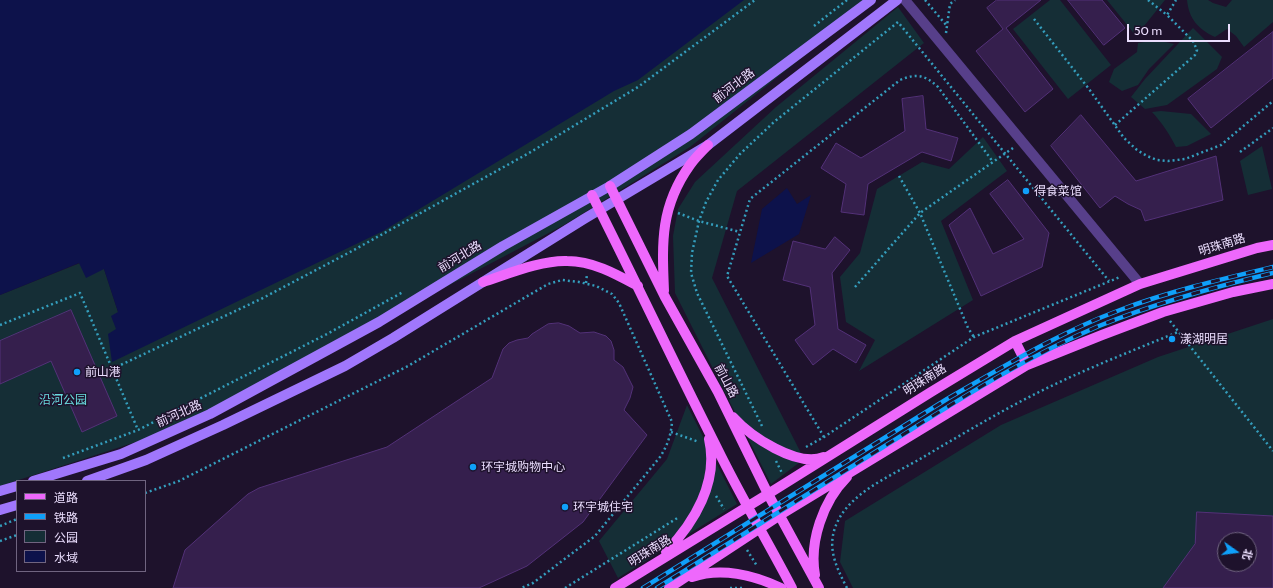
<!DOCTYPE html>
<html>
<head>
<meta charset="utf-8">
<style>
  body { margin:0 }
  #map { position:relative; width:1273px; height:588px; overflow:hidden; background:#1e122c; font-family:Cabin,"Noto Sans SC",sans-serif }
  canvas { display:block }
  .legend { position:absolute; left:16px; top:480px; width:130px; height:92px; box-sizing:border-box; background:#1e122c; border:1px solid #706480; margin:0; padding:5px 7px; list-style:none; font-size:12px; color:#ebdefe }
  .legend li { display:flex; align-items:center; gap:8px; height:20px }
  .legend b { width:20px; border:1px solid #706480 }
  .north { position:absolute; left:1217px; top:532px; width:40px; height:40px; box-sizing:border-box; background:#1e122c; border:1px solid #706480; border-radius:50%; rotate:104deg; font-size:11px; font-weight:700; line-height:16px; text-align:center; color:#ebdefe }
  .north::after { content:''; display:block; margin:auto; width:14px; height:18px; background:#0fa0fa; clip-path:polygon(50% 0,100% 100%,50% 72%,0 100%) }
  .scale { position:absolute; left:1127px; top:24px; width:103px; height:18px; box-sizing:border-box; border:2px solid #ebdefe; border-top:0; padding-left:5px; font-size:12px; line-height:14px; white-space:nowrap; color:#ebdefe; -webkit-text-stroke:3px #1e122c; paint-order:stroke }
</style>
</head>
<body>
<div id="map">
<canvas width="1273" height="588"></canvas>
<ul class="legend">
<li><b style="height:5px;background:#ee68fc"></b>道路</li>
<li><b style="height:5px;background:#0fa0fa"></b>铁路</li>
<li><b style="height:11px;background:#152e36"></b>公园</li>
<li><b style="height:11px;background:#0d124b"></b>水域</li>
</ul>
<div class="north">北</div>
<div class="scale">50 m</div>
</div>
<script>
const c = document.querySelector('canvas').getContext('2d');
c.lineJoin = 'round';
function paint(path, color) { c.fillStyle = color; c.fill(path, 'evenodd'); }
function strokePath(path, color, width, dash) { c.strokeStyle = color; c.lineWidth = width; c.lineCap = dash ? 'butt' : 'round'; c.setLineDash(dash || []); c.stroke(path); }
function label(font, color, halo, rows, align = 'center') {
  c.font = font + ' Cabin,"Noto Sans SC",sans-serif'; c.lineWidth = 3; c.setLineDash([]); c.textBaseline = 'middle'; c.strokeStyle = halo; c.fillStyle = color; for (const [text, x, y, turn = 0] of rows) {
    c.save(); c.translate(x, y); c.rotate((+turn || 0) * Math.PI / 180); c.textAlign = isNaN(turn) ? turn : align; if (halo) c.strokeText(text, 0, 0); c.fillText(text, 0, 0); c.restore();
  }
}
const green = new Path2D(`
  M737 0H874L690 147 564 225 173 430 0 486V295L80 263 104 269 118 312Z
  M1050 0H1060L1111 65 1068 99 1013 29Z
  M1107 0H1165L1136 36Z
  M1187 0H1208L1213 3 1226 7 1232 0H1273V22L1244 47 1236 36 1227 29 1215 37C1198 29 1189 19 1187 0Z
  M898 7 924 43 737 191 712 278 804 459 771 484 675 293 673 236 678 209 695 182 776 107Z
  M1193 28 1222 57 1217 69 1167 105 1145 109 1131 97 1145 79Z
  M1157 40 1174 44 1149 69 1138 85 1122 91 1109 82 1114 69 1137 52 1138 43Z
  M1161 111 1191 114 1211 134 1187 146 1176 147C1169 133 1162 123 1152 112Z
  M983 137 1007 171 941 221 973 300 859 371 875 340 846 322 840 277 860 253 877 189 922 162 949 169Z
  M1262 146 1272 189 1248 195 1240 161Z
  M1273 319V588H853L840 562 845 521 1001 425 1158 357ZM1225 540H1249V564H1225Z
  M687 405 737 504 618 578 599 541 667 459Z`);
const water = new Path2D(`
  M0 0H744L638 80 614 91 383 231 112 362 108 334 116 329 111 316 118 312 104 269 86 278 79 263 0 295Z
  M787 188 797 204 811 195 799 234 751 263 762 209Z`);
const building = new Path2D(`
  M997 0H1041L1006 28 1053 89 1025 112 976 51 1003 29 987 8Z
  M1068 0H1102L1125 28 1104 45Z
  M1273 32V78L1211 128 1188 99Z
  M923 96 926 129 958 138 951 161 922 152 868 184 864 215 841 212 846 184 821 168 836 143 861 158 905 131 902 99Z
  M1081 115 1136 181 1216 156 1223 200 1145 221 1141 210 1128 204 1115 196 1100 208 1051 146Z
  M1008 180 1049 233 1042 267 981 296 949 225 970 208 993 254 1024 239 990 194Z
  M835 237 850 250 832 273 838 329 866 345 856 363 833 349 813 365 795 340 815 325 810 287 783 280 793 241 825 249Z
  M71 310 117 416 82 432 51 361 0 384V341Z
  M559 323 569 326 580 333 594 332 606 336 611 341 614 350V360L623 367 633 387 630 398 624 410 647 435 583 522 527 566 479 588H173L185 550 248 494 259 488 387 447 492 378 503 349 509 343 517 340 528 338 532 334 548 324Z
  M1197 512 1273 516V588H1163L1195 544ZM1225 540H1249V564H1225Z`);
const path = new Path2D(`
  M925 0 947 26
  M1148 0 1167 15 1176 0
  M1034 19 1089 89 1124 138 1137 150 1147 156 1157 160 1168 161 1185 159 1221 145 1273 101
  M814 26 847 0
  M946 33 950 4 955 0
  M1115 125 1195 55 1197 50 1193 41 1167 15
  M1240 152 1273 128
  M899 176 920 213 968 328 974 337
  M678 213 699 221 740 232
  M586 283 587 274
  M855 287 920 213 1013 148
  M1170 321 1273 451
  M0 325 80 293 138 430
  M112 369 261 299 352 251 529 153 638 87 755 0
  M762 426 697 293 691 273 692 253 699 221 706 202 718 180 740 154 774 122 898 22 1109 281
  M671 432 699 442
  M824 437 727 276 750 199 900 80C917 73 925 75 938 87L993 162
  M806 447 824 437 974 337 1120 277
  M63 458 138 430 327 334 403 292
  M776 461 782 473
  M145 493 179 481 408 366 548 284 562 280 579 282 596 286 612 294 619 303 672 422C671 436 667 446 660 457L595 536 533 583 521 588
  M716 496 724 509
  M0 526 17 519
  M0 541 17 535
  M747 550 757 566
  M565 588 679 517
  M730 588H742
  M847 588C834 563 825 543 840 517 856 490 894 474 920 459 959 436 999 412 1039 392 1085 369 1132 351 1178 332`);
const street = new Path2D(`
  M905 0 1140 284`);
const secondary = new Path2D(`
  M33 481 121 454 210 414 379 322 503 246 610 186 691 134 871 0
  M87 481 146 460 223 425 345 366 393 338 584 219 708 145 897 0
  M0 491 17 486
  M0 510 17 505`);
const primary = new Path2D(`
  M610 186 665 297 718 392 768 494 819 588
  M592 195C635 280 675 365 718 450 741 497 768 542 792 588
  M483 282C508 274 542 260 567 261 593 261 616 274 638 286
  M664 291C662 243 660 207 690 165 695 158 702 151 708 145
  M1015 341 1027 365
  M733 417C750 436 797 468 824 457
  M666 552C694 523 719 482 709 439
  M815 575C809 542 823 501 847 477
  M692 577C721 567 754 575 781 588
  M615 588 768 494 931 392 1015 341 1140 284 1257 248 1273 245
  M669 588 780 515 1027 365 1102 335 1163 312 1233 292 1273 284`);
const rail = new Path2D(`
  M643 588 947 399C1003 367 1060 332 1120 310 1170 291 1222 279 1273 267
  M657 588C734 540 811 492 888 444 957 401 1025 357 1099 326 1156 303 1214 287 1273 273`);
const markers = [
  [1026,191,4,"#0fa0fa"],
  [1172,339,4,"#0fa0fa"],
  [77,372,4,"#0fa0fa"],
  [473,467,4,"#0fa0fa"],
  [565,507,4,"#0fa0fa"]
];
const streetNames = [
  ["前河北路",734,86,-37],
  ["明珠南路",1222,245,-17],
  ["前河北路",460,257,-31],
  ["明珠南路",925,380,-32],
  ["前山路",726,381,62],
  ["前河北路",179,414,-24],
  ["明珠南路",650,551,-32]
];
const poiNames = [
  ["得食菜馆",1034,191],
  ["漾湖明居",1180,339],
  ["前山港",85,372],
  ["环宇城购物中心",481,467],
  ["环宇城住宅",573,507]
];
const parkNames = [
  ["沿河公园",63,400]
];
paint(green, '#152e36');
paint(water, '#0d124b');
paint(building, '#351f4d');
strokePath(building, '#533178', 1);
strokePath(path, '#349ebd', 2.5, [2, 3]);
strokePath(street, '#573f8a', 10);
strokePath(secondary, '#a077fc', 10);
strokePath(primary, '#ee68fc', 10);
strokePath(rail, '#0fa0fa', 4.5);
strokePath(rail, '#1e122c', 3, [9]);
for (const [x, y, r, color] of markers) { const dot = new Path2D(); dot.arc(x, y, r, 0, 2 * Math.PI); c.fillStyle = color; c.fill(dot); strokePath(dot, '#1e122c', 1.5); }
label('12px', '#ebdefe', '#1e122c', streetNames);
label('12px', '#ebdefe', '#1e122c', poiNames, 'left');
label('12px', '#6adbdf', '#1e122c', parkNames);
</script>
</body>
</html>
